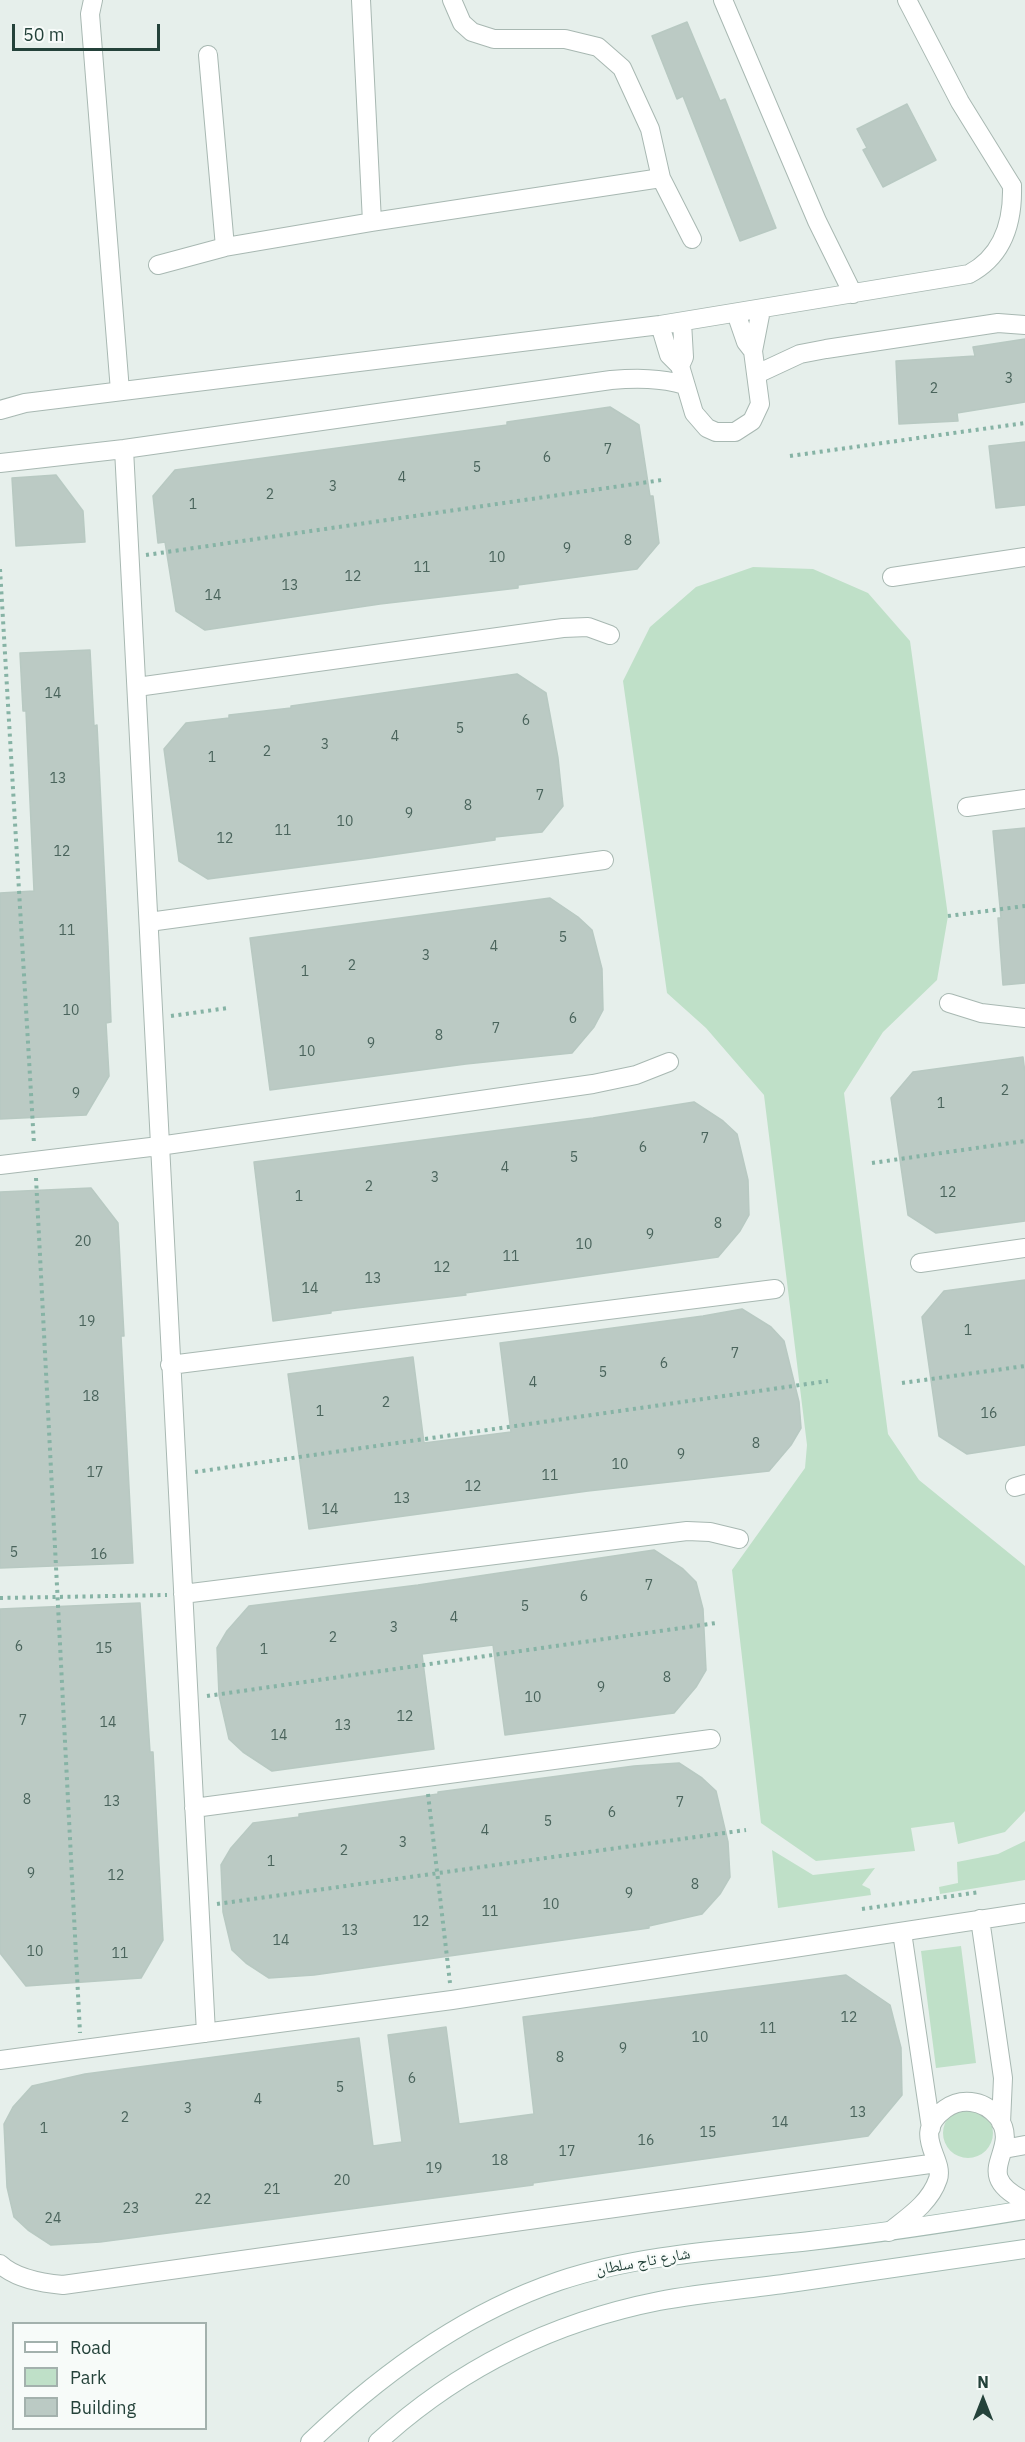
<!DOCTYPE html>
<html>
<head>
<meta charset="utf-8">
<style>
  body { margin:0 }
  #map { position:relative; width:1025px; height:2442px; overflow:hidden; background:#e6efeb; font-family:"IBM Plex Sans",sans-serif }
  canvas { display:block }
  .legend { position:absolute; left:12px; top:2322px; width:195px; height:108px; box-sizing:border-box; background:#f7fbf9; border:2px solid #a3b1ad; margin:0; padding:8px 10px; list-style:none; font-size:18px; color:#24423a }
  .legend li { display:flex; align-items:center; gap:12px; height:30px }
  .legend b { width:30px; border:2px solid #a3b1ad }
  .north { position:absolute; left:953px; top:2370px; width:60px; height:60px; -webkit-text-stroke:4px #f7fbf9; paint-order:stroke; rotate:0deg; font-size:16px; font-weight:700; line-height:24px; text-align:center; color:#24423a }
  .north::after { content:''; display:block; margin:auto; width:21px; height:27px; background:#24423a; clip-path:polygon(50% 0,100% 100%,50% 72%,0 100%) }
  .scale { position:absolute; left:12px; top:24px; width:148px; height:27px; box-sizing:border-box; border:3px solid #24423a; border-top:0; padding-left:8px; font-size:18px; line-height:21px; white-space:nowrap; color:#24423a; -webkit-text-stroke:4px #f7fbf9; paint-order:stroke }
</style>
</head>
<body>
<div id="map">
<canvas width="1025" height="2442"></canvas>
<ul class="legend">
<li><b style="height:8px;background:#fff"></b>Road</li>
<li><b style="height:16px;background:#bfe0c8"></b>Park</li>
<li><b style="height:16px;background:#bbcac4"></b>Building</li>
</ul>
<div class="north">N</div>
<div class="scale">50 m</div>
</div>
<script>
const c = document.querySelector('canvas').getContext('2d');
c.lineJoin = 'round';
function paint(path, color) { c.fillStyle = color; c.fill(path, 'evenodd'); }
function strokePath(path, color, width, dash) { c.strokeStyle = color; c.lineWidth = width; c.lineCap = dash ? 'butt' : 'round'; c.setLineDash(dash || []); c.stroke(path); }
function label(font, color, halo, rows, align = 'center') {
  c.font = font + ' "IBM Plex Sans","Noto Naskh Arabic",sans-serif'; c.lineWidth = 4.5; c.setLineDash([]); c.textBaseline = 'middle'; c.strokeStyle = halo; c.fillStyle = color; for (const [text, x, y, turn = 0] of rows) {
    c.save(); c.translate(x, y); c.rotate((+turn || 0) * Math.PI / 180); c.textAlign = isNaN(turn) ? turn : align; if (halo) c.strokeText(text, 0, 0); c.fillText(text, 0, 0); c.restore();
  }
}
const green = new Path2D(`
  M753 567 813 569 868 593 910 641 948 916 937 980 883 1032 844 1093 864 1252 888 1434 919 1480 1025 1566V1811L1005 1832 958 1844 954 1822 911 1828 915 1851 816 1861 761 1823 732 1570 805 1468 807 1445 764 1095 706 1028 667 993 623 681 650 627 696 587Z
  M1025 1841V1880L940 1894 939 1887 958 1883 957 1862 998 1854Z
  M772 1850 813 1875 875 1868 862 1885 870 1889 871 1895 778 1908Z
  M961 1946 976 2063 936 2068 921 1951Z
  M943 2133a25 25 0 1 1 50 0a25 25 0 1 1-50 0Z`);
const building = new Path2D(`
  M687 22 720 101 725 99 776 228 740 241 683 96 677 99 652 36Z
  M907 104 936 160 883 187 863 150 867 148 857 129Z
  M1025 339V402L957 413 958 421 899 424 896 361 975 356 973 347Z
  M610 407 639 425 650 496H653L659 543 637 569 518 585V588L380 604 205 630 176 611 165 542 158 543 153 496 175 470 507 425V422Z
  M1025 442V505L996 508 989 446Z
  M56 475 83 511 85 542 16 546 12 478Z
  M90 650 94 726 97 725 108 946 111 1022 106 1023 109 1076 86 1115 0 1119V893L34 891 26 711H23L20 653Z
  M517 674 546 693 558 758 563 806 542 832 495 837V840L370 858 208 879 179 861 164 749 186 723 229 718V715L291 708V706Z
  M1025 828V983L1003 985 998 918H1001L993 831Z
  M550 898 578 917 592 930 602 969 603 1010 594 1027 572 1053 466 1064 270 1090 250 938Z
  M1023 1057 1025 1073V1221L936 1233 908 1215 891 1098 913 1072Z
  M694 1102 723 1121 737 1134 748 1180 749 1215 740 1231 718 1257 465 1293 466 1295 331 1311V1313L273 1321 254 1162 593 1118Z
  M91 1188 118 1223 124 1336H121L133 1563 0 1568V1192Z
  M1025 1280V1445L967 1454 939 1436 922 1317 944 1291Z
  M742 1309 771 1327 784 1341 799 1402 801 1428 791 1445 769 1471 588 1491 309 1529 288 1374 413 1357 424 1443 511 1432 500 1343 703 1316Z
  M654 1550 683 1569 696 1582 703 1609 706 1670 696 1687 674 1713 505 1735 493 1645 422 1654 434 1749 272 1771 243 1752 229 1739 219 1695 217 1648 227 1631 249 1606 418 1585Z
  M140 1603 150 1752H153L163 1940 141 1978 26 1986 0 1953V1609Z
  M679 1763 702 1778 716 1791 728 1842 730 1877 720 1894 702 1914 649 1926V1928L314 1975 269 1978 246 1963 232 1950 223 1912 221 1865 231 1848 253 1823 299 1817V1814L438 1794V1792L634 1766Z
  M846 1975 890 2005 901 2048 902 2095 868 2136 533 2183V2185L100 2242 51 2245 28 2230 14 2217 7 2187 4 2124 13 2107 32 2086 85 2074 359 2038 373 2146 402 2142 388 2035 446 2027 459 2124 534 2114 523 2017Z`);
const path = new Path2D(`
  M790 456 1025 423
  M146 555 662 480
  M0 569 34 1144
  M948 916 1025 906
  M171 1016 228 1008
  M872 1163 1025 1141
  M36 1178 80 2033
  M902 1383 1025 1366
  M195 1472 828 1381
  M0 1598 167 1595
  M207 1696 716 1623
  M428 1794 450 1983
  M217 1904 746 1830
  M862 1909 980 1892`);
const minor = new Path2D(`
  M93 0 90 14 120 391
  M361 0 372 222
  M452 0 462 23 472 32 494 39H565L598 47 622 68 650 129 661 178 692 239
  M723 0 817 221 853 294
  M208 55 225 247
  M158 265 225 247 372 222 661 178
  M736 313 746 342 753 351
  M682 322 684 357 680 366 694 413 707 428 716 432H735L752 421 760 404 753 351 761 310
  M660 325 669 355 680 366
  M757 374 800 354 826 349 998 323 1025 325
  M0 410 25 403 660 325 969 274C1003 256 1013 223 1012 186
  M124 449 206 2033
  M0 463 124 449 611 380C637 378 660 378 685 385
  M892 577 1025 557
  M137 687 563 628 588 627 610 635
  M967 807 1025 799
  M149 922 604 860
  M949 1003 981 1013 1025 1018
  M0 1165 159 1146 593 1084 636 1075 669 1062
  M920 1263 1025 1248
  M170 1365 775 1289
  M1015 1487 1025 1484
  M183 1594 687 1531 710 1532 739 1539
  M194 1808 711 1739
  M980 1919 1003 2078 1001 2123
  M902 1932 931 2128
  M0 2060 452 2000 1025 1913
  M1004 2149 1025 2145
  M889 2232C908 2217 930 2203 938 2179 945 2158 910 2135 945 2109 952 2104 962 2101 971 2102 982 2103 991 2109 998 2117 1023 2152 967 2172 1025 2201
  M0 2264C16 2279 42 2283 63 2285L937 2163`);
const tertiary = new Path2D(`
  M907 0 960 102 1012 186`);
const secondary = new Path2D(`
  M310 2442C381 2374 465 2313 559 2281 640 2254 726 2250 810 2241 882 2233 953 2222 1025 2210
  M378 2442C458 2369 553 2322 659 2301 702 2293 747 2289 790 2283 869 2271 947 2260 1025 2249`);
const numberNames = [
  ["3",1009,379],
  ["2",934,389],
  ["7",608,450],
  ["6",547,458],
  ["5",477,468],
  ["4",402,478],
  ["3",333,487],
  ["2",270,495],
  ["1",193,505],
  ["8",628,541],
  ["9",567,549],
  ["10",497,558],
  ["11",422,568],
  ["12",353,577],
  ["13",290,586],
  ["14",213,596],
  ["14",53,694],
  ["6",526,721],
  ["5",460,729],
  ["4",395,737],
  ["3",325,745],
  ["2",267,752],
  ["1",212,758],
  ["13",58,779],
  ["7",540,796],
  ["8",468,806],
  ["9",409,814],
  ["10",345,822],
  ["11",283,831],
  ["12",225,839],
  ["12",62,852],
  ["11",67,931],
  ["5",563,938],
  ["4",494,947],
  ["3",426,956],
  ["2",352,966],
  ["1",305,972],
  ["10",71,1011],
  ["6",573,1019],
  ["7",496,1029],
  ["8",439,1036],
  ["9",371,1044],
  ["10",307,1052],
  ["2",1005,1091],
  ["9",76,1094],
  ["1",941,1104],
  ["7",705,1139],
  ["6",643,1148],
  ["5",574,1158],
  ["4",505,1168],
  ["3",435,1178],
  ["2",369,1187],
  ["12",948,1193],
  ["1",299,1197],
  ["8",718,1224],
  ["9",650,1235],
  ["20",83,1242],
  ["10",584,1245],
  ["11",511,1257],
  ["12",442,1268],
  ["13",373,1279],
  ["14",310,1289],
  ["19",87,1322],
  ["1",968,1331],
  ["7",735,1354],
  ["6",664,1364],
  ["5",603,1373],
  ["4",533,1383],
  ["18",91,1397],
  ["2",386,1403],
  ["1",320,1412],
  ["16",989,1414],
  ["8",756,1444],
  ["9",681,1455],
  ["10",620,1465],
  ["17",95,1473],
  ["11",550,1476],
  ["12",473,1487],
  ["13",402,1499],
  ["14",330,1510],
  ["5",14,1553],
  ["16",99,1555],
  ["7",649,1586],
  ["6",584,1597],
  ["5",525,1607],
  ["4",454,1618],
  ["3",394,1628],
  ["2",333,1638],
  ["6",19,1647],
  ["15",104,1649],
  ["1",264,1650],
  ["8",667,1678],
  ["9",601,1688],
  ["10",533,1698],
  ["12",405,1717],
  ["7",23,1721],
  ["14",108,1723],
  ["13",343,1726],
  ["14",279,1736],
  ["8",27,1800],
  ["13",112,1802],
  ["7",680,1803],
  ["6",612,1813],
  ["5",548,1822],
  ["4",485,1831],
  ["3",403,1843],
  ["2",344,1851],
  ["1",271,1862],
  ["9",31,1874],
  ["12",116,1876],
  ["8",695,1885],
  ["9",629,1894],
  ["10",551,1905],
  ["11",490,1912],
  ["12",421,1922],
  ["13",350,1931],
  ["14",281,1941],
  ["10",35,1952],
  ["11",120,1954],
  ["12",849,2018],
  ["11",768,2029],
  ["10",700,2038],
  ["9",623,2049],
  ["8",560,2058],
  ["6",412,2079],
  ["5",340,2088],
  ["4",258,2100],
  ["3",188,2109],
  ["13",858,2113],
  ["2",125,2118],
  ["14",780,2123],
  ["1",44,2129],
  ["15",708,2133],
  ["16",646,2141],
  ["17",567,2152],
  ["18",500,2161],
  ["19",434,2169],
  ["20",342,2181],
  ["21",272,2190],
  ["22",203,2200],
  ["23",131,2209],
  ["24",53,2219]
];
const streetNames = [
  ["شارع تاج سلطان",643,2262,-10]
];
paint(green, '#bfe0c8');
paint(building, '#bbcac4');
strokePath(building, '#b8c9c2', 1.5);
strokePath(minor, '#a8b8b2', 20);
strokePath(tertiary, '#a8b8b2', 20);
strokePath(secondary, '#a4bbb3', 20);
strokePath(path, '#86b3a5', 4, [3, 4.5]);
strokePath(minor, '#fff', 18);
strokePath(tertiary, '#fff', 18);
strokePath(secondary, '#fff', 18);
label('14px', '#4a645c', null, numberNames);
label('16px', '#24423a', '#f7fbf9', streetNames);
</script>
</body>
</html>
